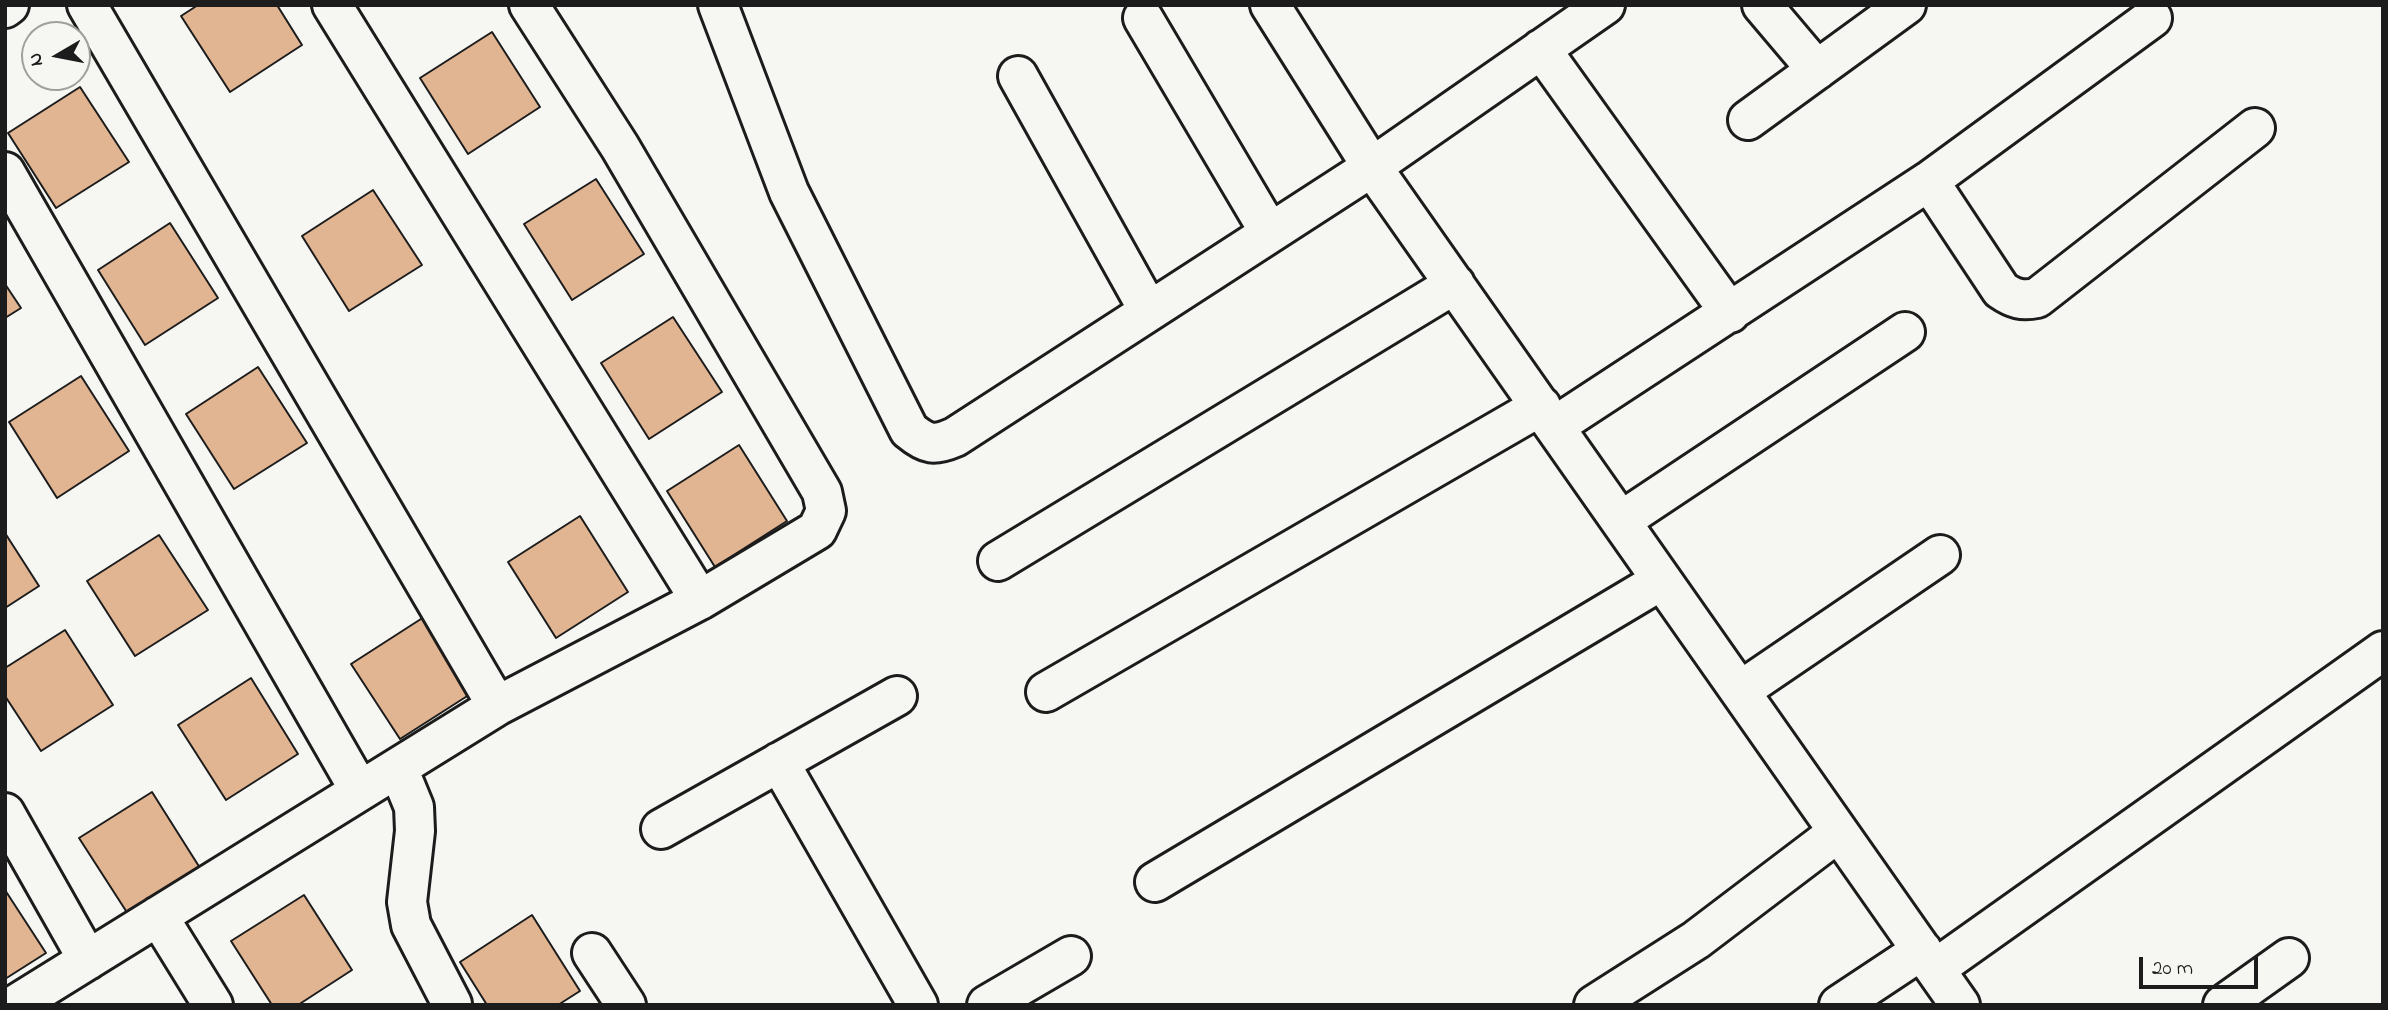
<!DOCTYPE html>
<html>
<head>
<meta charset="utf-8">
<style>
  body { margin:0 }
  #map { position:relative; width:2388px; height:1010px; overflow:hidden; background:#f6f6f2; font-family:"Indie Flower",sans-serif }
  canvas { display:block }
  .frame { position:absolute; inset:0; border:7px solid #1c1c1c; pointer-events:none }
  .north { position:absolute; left:21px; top:21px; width:70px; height:70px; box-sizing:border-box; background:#f6f6f2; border:2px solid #9f9f9c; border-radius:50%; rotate:260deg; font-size:19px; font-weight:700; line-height:28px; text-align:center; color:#1c1c1c }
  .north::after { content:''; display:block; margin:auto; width:24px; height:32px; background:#1c1c1c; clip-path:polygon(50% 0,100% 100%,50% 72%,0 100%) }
  .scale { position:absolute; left:2139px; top:957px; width:119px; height:32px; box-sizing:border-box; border:4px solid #1c1c1c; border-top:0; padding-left:9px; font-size:21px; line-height:24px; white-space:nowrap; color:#1c1c1c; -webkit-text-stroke:5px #f6f6f2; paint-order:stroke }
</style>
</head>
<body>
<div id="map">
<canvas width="2388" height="1010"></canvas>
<div class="frame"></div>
<div class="north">N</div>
<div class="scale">20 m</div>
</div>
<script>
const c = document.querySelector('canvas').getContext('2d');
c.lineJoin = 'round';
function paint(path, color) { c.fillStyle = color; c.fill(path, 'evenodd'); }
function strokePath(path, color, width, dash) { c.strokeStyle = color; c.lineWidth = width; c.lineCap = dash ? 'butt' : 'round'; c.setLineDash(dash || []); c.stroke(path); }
const building = new Path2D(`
  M198 5H277L302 45 230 92 181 16Z
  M492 32 540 107 468 154 420 78Z
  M80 87 129 162 56 208 8 133Z
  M596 179 644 254 572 300 524 224Z
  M373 190 422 265 349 311 302 236Z
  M170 223 218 298 145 345 98 270Z
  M5 284 21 308 5 318Z
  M673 317 722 392 649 439 601 363Z
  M258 367 307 443 234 489 186 414Z
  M81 376 129 451 57 498 9 422Z
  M739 445 787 521 715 567 667 491Z
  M580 516 628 592 556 638 508 562Z
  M5 533 39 586 5 608Z
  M159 535 208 610 135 656 87 581Z
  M424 617 472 693 400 739 351 664Z
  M65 630 113 705 41 751 5 696V668Z
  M251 678 298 754 226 800 178 725Z
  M152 792 200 868 128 914 79 838Z
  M5 890 46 953 5 979Z
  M304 895 352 970 298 1005H272L231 941Z
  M532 915 580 991 558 1005H487L460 962Z`);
const minor = new Path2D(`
  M87 5 497 706
  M332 5 700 600
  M718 5 789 192 909 430C927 445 934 446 955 437L1372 167 1605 5
  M1270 5 1372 167 1960 1005
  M1762 5 1817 70
  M5 8 9 5
  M1143 18 1270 233
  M1541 49 1730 313
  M1018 76 1149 311
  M1748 120 1906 5
  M5 172 360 791
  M1929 181 2001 290C2014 299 2022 301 2037 298L2255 128
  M1555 426 1929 181 2152 18
  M1621 521 1905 332
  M998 561 1455 284
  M1740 691 1940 555
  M1046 692 1541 406
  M779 762 918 1005
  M398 768 414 807 415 831 407 902 411 925 452 1004
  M5 813 88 960
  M661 829 897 696
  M1155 882 1662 580
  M158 916 213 1005
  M592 953 626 1005
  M1935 969 2383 651
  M15 1005 497 706 700 600 817 530 826 511 822 492 620 147 529 5
  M987 1005 1071 956
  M1594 1005 1696 940 1837 833
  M1839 1005 1922 950
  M2223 1005 2289 958`);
paint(building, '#e1b492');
strokePath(building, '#1c1c1c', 2);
strokePath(minor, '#1c1c1c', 44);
strokePath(minor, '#f6f6f2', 38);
</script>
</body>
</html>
